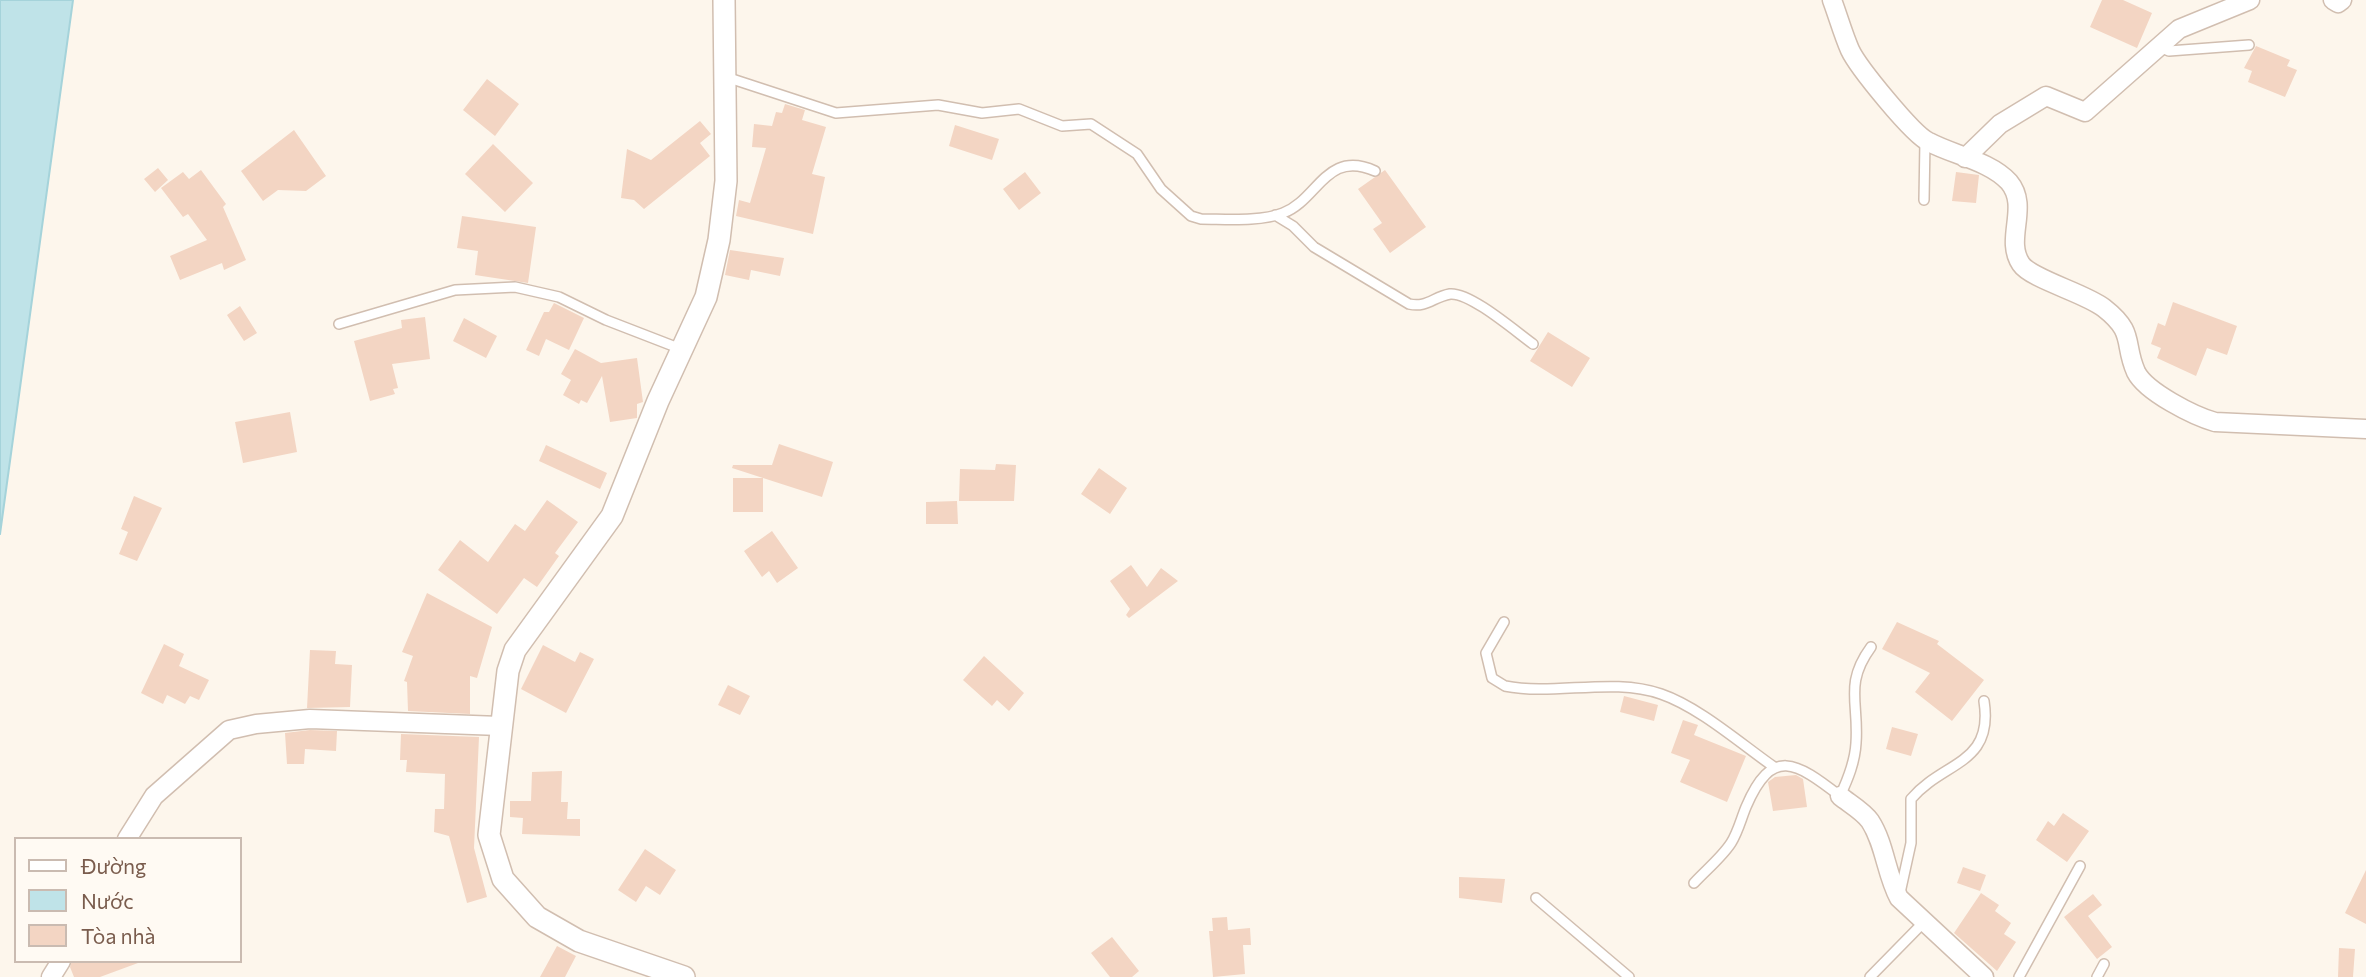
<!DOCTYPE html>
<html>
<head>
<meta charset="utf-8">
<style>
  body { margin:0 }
  #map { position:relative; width:2366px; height:977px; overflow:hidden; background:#fdf6ec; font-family:Commissioner,sans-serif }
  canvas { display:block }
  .legend { position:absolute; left:14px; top:837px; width:228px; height:126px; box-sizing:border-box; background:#fffaf3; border:2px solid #cabbb1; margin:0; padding:9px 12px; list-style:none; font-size:21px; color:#7a5c4d }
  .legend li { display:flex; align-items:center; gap:14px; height:35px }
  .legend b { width:35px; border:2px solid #cabbb1 }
</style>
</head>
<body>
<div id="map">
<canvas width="2366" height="977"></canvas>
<ul class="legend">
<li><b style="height:9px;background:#fff"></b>Đường</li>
<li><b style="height:19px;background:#bfe3e8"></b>Nước</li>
<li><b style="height:19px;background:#f3d5c3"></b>Tòa nhà</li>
</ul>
</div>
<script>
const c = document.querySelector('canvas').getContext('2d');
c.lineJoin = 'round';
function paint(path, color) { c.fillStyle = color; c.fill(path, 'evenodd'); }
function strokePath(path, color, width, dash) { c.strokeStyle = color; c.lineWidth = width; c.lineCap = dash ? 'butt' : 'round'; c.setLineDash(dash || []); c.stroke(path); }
const water = new Path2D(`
  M0 0H73L0 534Z`);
const building = new Path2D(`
  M2102 0H2123L2152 13 2137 48 2090 27Z
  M2256 46 2290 60 2287 66 2297 70 2285 97 2248 82 2252 71 2244 68Z
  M487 79 519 104 495 136 463 110Z
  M785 104 805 110 802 120 826 127 812 174 825 177 813 234 736 216 739 200 750 203 766 148 752 147 754 124 772 126 776 112 782 113Z
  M700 121 711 134 700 143 710 156 644 209 634 200 621 198 627 149 651 160Z
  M955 125 999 139 992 160 949 146Z
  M294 130 326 176 306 191 278 190 263 201 241 171Z
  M493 144 533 183 505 212 465 174Z
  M158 168 168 180 155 192 144 179Z
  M201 170 226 204 223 207 246 260 224 270 222 263 180 280 170 256 207 240 188 214 183 217 161 188 183 172 189 179Z
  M1385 170 1426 227 1390 253 1373 229 1382 223 1358 189Z
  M1025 172 1041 193 1019 210 1003 189Z
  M1956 172 1979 175 1976 203 1952 201Z
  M462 216 536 227 528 283 475 275 478 251 457 248Z
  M730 250 784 258 780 276 751 270 749 280 725 275Z
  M2173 302 2237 326 2227 355 2207 348 2196 376 2157 358 2161 348 2151 344 2158 323 2165 326Z
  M554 303 584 318 569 350 546 339 539 356 526 350 544 312H549Z
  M240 306 257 333 244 341 227 315Z
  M425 317 430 359 392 364 398 388 393 389 395 394 370 401 354 341 402 328 401 320Z
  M464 318 497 336 486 358 453 341Z
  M1548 332 1590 358 1572 387 1530 361Z
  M575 349 601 363 637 358 643 402 637 404V418L610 422 602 376 587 403 581 400 579 404 563 395 571 380 561 374Z
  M290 412 297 452 243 463 235 422Z
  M779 444 833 462 822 497 763 478V512H733V478H763L732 468 733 465H772Z
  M546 445 607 473 600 489 539 461Z
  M996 464 1016 465 1014 501H959L960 469 995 470Z
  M1099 468 1127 488 1110 514 1081 494Z
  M134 496 162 508 137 561 119 554 128 532 121 529Z
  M547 500 578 522 555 553 559 556 537 587 524 578 497 614 438 570 460 540 488 562 515 524 525 531Z
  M957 501 958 524H926V502Z
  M772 531 798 568 777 583 769 571 762 577 744 551Z
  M1131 565 1147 587 1161 568 1178 581 1129 618 1126 615 1130 609 1110 581Z
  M427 593 492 627 477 678 470 676V714L408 711 407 682 404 681 413 656 402 652Z
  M1897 622 1939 641 1937 644 1984 680 1952 721 1915 692 1930 673 1882 649Z
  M164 644 184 654 179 666 209 680 199 700 190 696 185 704 167 695 163 704 141 693Z
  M543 645 575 662 580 652 594 659 566 713 521 689Z
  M310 650 336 651 335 664 352 665 350 707 307 708Z
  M984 656 1024 693 1009 711 997 700 992 706 963 680Z
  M728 685 750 696 740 715 718 705Z
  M1624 696 1658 705 1654 721 1620 712Z
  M1683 720 1698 725 1694 735 1746 756 1727 802 1680 782 1690 760 1671 753Z
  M1892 727 1918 734 1911 756 1886 749Z
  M310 730 337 731 336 751 305 749 304 764H287L285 733Z
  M401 734 479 737 474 848 487 897 467 903 449 836 434 832 435 809H444L445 774 406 772 407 760H400Z
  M562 771 561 802H568L567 819H580V836L522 834 523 818 510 817V801H531L532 772Z
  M1796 775 1803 779 1807 807 1773 811 1768 782 1775 777Z
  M2063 813 2089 831 2067 862 2036 840 2048 821 2054 826Z
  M645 849 676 870 660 895 646 886 636 902 618 890Z
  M1963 867 1986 875 1980 891 1957 883Z
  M2366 870V924L2345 913Z
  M1459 877 1505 879 1502 903 1459 898Z
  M1981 893 1999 905 1995 911 2011 923 2004 934 2016 942 1997 971 1954 933Z
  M2093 894 2102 905 2088 916 2112 947 2097 959 2064 917Z
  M1227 917 1228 930 1250 928 1251 945H1243L1245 974 1213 977 1209 931H1213L1212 918Z
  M1112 937 1139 971 1132 977H1110L1091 953Z
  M557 946 576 956 565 977H540Z
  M2339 948 2355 949 2353 977H2338Z
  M72 961H138V963L100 977H74L70 967Z`);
const service = new Path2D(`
  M2162 48 2169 51 2249 45
  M726 77 836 113 938 105 982 113 1019 109 1062 126 1091 124 1137 154 1161 189 1191 216 1201 219C1226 219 1260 222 1283 213 1318 200 1326 149 1375 171
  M1924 200 1925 141
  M1275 215 1293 226 1314 247 1409 304C1427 308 1433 297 1450 294 1470 292 1515 331 1533 344
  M339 324 455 290 515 287 559 297 606 320 681 349
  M1504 622 1486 653 1492 678 1505 686C1555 696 1612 677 1661 694 1699 707 1741 744 1774 767
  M1694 883C1706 870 1722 857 1731 843 1738 832 1741 819 1746 807 1772 746 1796 762 1840 796 1848 779 1855 762 1856 743 1859 702 1844 684 1871 647
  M1900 893 1911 843V799C1943 761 1994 765 1984 701
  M1536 898 1629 977
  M1870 977 1923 923
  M2019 977 2080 866
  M2097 977 2104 964`);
const minor = new Path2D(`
  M1832 0C1838 16 1843 34 1850 50 1858 67 1913 135 1929 142 1953 155 1990 161 2009 182 2030 207 2004 239 2021 264 2031 279 2085 293 2104 308 2136 333 2123 343 2136 372 2146 392 2194 416 2215 422L2366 429
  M2333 0 2338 3 2342 0
  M1965 158 2000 124 2046 96 2085 112 2179 29 2250 0
  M1840 796C1850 804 1863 811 1870 821 1885 844 1886 874 1899 898L1984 977
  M127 839 154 796 229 730 256 724 310 719 500 726
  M51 977 61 961`);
const tertiary = new Path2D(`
  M684 977 579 941 537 917 503 879 489 835 508 671 515 650 612 516 658 401 706 297 719 240 726 181 724 0`);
paint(water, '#bfe3e8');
strokePath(water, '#a5d3da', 2);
paint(building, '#f3d5c3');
strokePath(service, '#d1beb0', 12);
strokePath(minor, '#d1beb0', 21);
strokePath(tertiary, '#d1beb0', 24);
strokePath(service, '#fff', 9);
strokePath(minor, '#fff', 18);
strokePath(tertiary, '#fff', 21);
</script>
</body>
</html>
